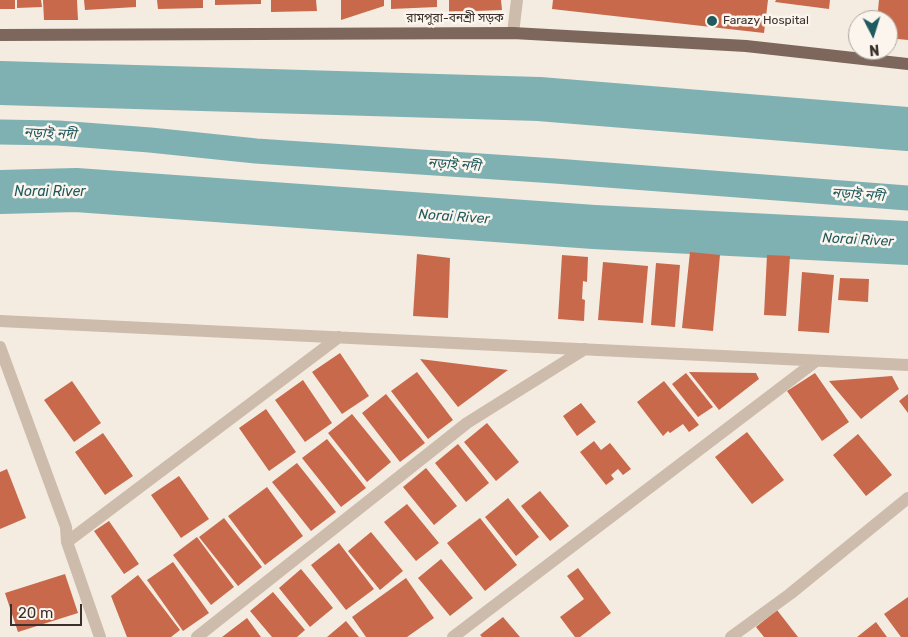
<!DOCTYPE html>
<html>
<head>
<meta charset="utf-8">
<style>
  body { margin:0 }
  #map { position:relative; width:908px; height:637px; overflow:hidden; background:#f4ebe1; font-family:Rubik,sans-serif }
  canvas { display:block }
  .north { position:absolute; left:848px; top:10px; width:50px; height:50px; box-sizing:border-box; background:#fbf5ee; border:1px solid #aea6a0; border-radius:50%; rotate:175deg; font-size:14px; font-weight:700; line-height:20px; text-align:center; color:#3b302b }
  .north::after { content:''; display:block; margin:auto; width:18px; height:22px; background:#1f5a5e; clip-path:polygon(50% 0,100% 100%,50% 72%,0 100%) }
  .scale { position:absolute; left:10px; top:604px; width:72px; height:22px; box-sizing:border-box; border:2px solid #3b302b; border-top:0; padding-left:6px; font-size:15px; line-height:18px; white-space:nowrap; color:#3b302b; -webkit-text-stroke:4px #fbf5ee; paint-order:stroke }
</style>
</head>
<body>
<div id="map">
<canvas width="908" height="637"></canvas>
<div class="north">N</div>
<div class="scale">20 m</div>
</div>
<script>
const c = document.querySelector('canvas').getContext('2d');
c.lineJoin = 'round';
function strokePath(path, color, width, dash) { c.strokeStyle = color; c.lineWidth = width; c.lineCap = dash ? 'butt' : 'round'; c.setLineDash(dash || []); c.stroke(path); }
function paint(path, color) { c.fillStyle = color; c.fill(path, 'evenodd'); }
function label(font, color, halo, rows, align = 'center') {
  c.font = font + ' Rubik,"Noto Sans Bengali",sans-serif'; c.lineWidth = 5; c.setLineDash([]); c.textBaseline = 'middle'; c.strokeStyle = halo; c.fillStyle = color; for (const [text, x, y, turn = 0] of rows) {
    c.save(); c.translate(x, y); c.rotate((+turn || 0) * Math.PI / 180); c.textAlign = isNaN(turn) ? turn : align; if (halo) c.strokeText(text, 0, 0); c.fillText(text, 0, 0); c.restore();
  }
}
const canal = new Path2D(`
  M0 132 58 133 150 140 256 151 555 171 908 198`);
const river = new Path2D(`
  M0 83 539 99 908 129
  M0 192 76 190 594 227 908 243`);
const building = new Path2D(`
  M0 0H15V9H0Z
  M17 0H41L42 7 17 8Z
  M43 0H77L78 20H44Z
  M84 0H136V7L85 10Z
  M157 0H203V8L158 9Z
  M215 0H261V4L215 5Z
  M271 0H316L317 11 271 12Z
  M341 0H384V6L341 20Z
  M391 0H437V7L391 9Z
  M449 0H501L502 10 449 12Z
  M553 0H768L764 33 552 9Z
  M776 0H830L829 9 775 2Z
  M879 0H908V40L888 38V20H877Z
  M690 252 720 255 713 331 682 328Z
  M417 254 450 258 448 318 413 316Z
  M562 255 588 257 587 282 583 281 582 299 585 300 584 321 558 319Z
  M767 255 790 256 786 316 764 315Z
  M603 262 648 266 643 323 598 320Z
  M656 263 680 265 675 327 651 325Z
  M802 272 834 275 829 333 798 331Z
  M840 278 869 279 868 302 838 300Z
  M340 353 369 396 342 414 312 372Z
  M420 359 508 370 458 407Z
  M417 372 453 420 428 439 391 391Z
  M689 372 756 373 759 379 719 410Z
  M686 373 713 407 698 417 672 384Z
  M815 373 849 422 822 441 787 391Z
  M892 376 899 389 861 419 829 381Z
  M303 380 332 423 305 442 275 400Z
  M72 381 101 423 74 442 44 400Z
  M664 381 699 425 689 432 683 424 670 433 668 431 663 436 637 402Z
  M386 394 425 443 400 462 362 413Z
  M908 394V413L899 401Z
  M581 403 596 422 577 436 563 416Z
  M266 409 296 452 269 471 239 428Z
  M352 414 391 462 367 482 328 433Z
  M487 423 519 462 496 481 464 442Z
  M747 432 784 480 752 504 715 457Z
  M103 433 133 476 105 495 75 452Z
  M858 434 892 475 866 496 833 455Z
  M327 439 366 488 341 507 302 458Z
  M594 441 601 450 610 443 631 469 623 475 618 469 611 475 614 479 606 485 580 452Z
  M458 444 489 483 466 502 435 463Z
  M297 463 336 512 311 531 272 482Z
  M426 468 457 506 434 525 403 487Z
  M7 469 26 518 0 529V472Z
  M179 476 209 519 181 538 151 495Z
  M267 487 303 536 265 565 228 516Z
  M540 491 569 526 550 541 521 506Z
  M508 498 539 537 516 556 485 517Z
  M407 504 439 543 416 561 384 522Z
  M224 518 262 567 238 586 199 537Z
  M480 518 517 565 485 591 447 543Z
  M109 521 139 564 124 574 94 531Z
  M371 532 403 571 380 590 348 551Z
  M197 537 234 587 211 605 173 555Z
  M339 543 374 589 346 610 311 565Z
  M441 559 473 598 450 616 418 578Z
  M173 562 209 613 183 631 147 580Z
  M578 568 611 613 580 637H575L560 617 584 599 567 576Z
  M301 569 333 608 310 627 279 588Z
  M65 574 78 613 18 632 5 593Z
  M138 575 180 630 171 637H127L111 596Z
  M406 578 434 618 407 637H366L352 617Z
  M273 592 305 630 297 637H272L250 611Z
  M908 597V637H901L884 614Z
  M777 610 798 637H764L756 627Z
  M503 617 520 637H482L480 635Z
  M247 618 261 637H222Z
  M346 621 359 637H327Z
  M876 622 887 637H857Z`);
const minor = new Path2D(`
  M513 33 517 0
  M0 321 908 365
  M0 347 66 527 67 542 100 637
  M67 542 339 337
  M197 637 467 423 585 349
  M453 637 816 361
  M731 637 790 594 908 498`);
const major = new Path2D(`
  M0 35 513 33 746 46 908 64`);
const markers = [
  [712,21,6,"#1f5a5e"]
];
const streetNames = [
  ["রামপুরা-বনশ্রী সড়ক",455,19]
];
const poiNames = [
  ["Farazy Hospital",723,21]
];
const waterNames = [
  ["নড়াই নদী",50,134,2],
  ["নড়াই নদী",454,165,4],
  ["Norai River",50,192],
  ["নড়াই নদী",858,195,4],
  ["Norai River",454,217,4],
  ["Norai River",858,240,3]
];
strokePath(canal, '#7fb0b2', 25);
strokePath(river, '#7fb0b2', 44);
paint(building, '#c8694b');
strokePath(minor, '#cdbbac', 12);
strokePath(major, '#7d675c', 12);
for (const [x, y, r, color] of markers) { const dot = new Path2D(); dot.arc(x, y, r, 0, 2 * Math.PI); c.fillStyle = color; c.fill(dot); strokePath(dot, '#fbf5ee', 2); }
label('12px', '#3b302b', '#fbf5ee', streetNames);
label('12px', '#3b302b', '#fbf5ee', poiNames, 'left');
label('italic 14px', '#1f5a5e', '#fbf5ee', waterNames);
</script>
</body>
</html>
